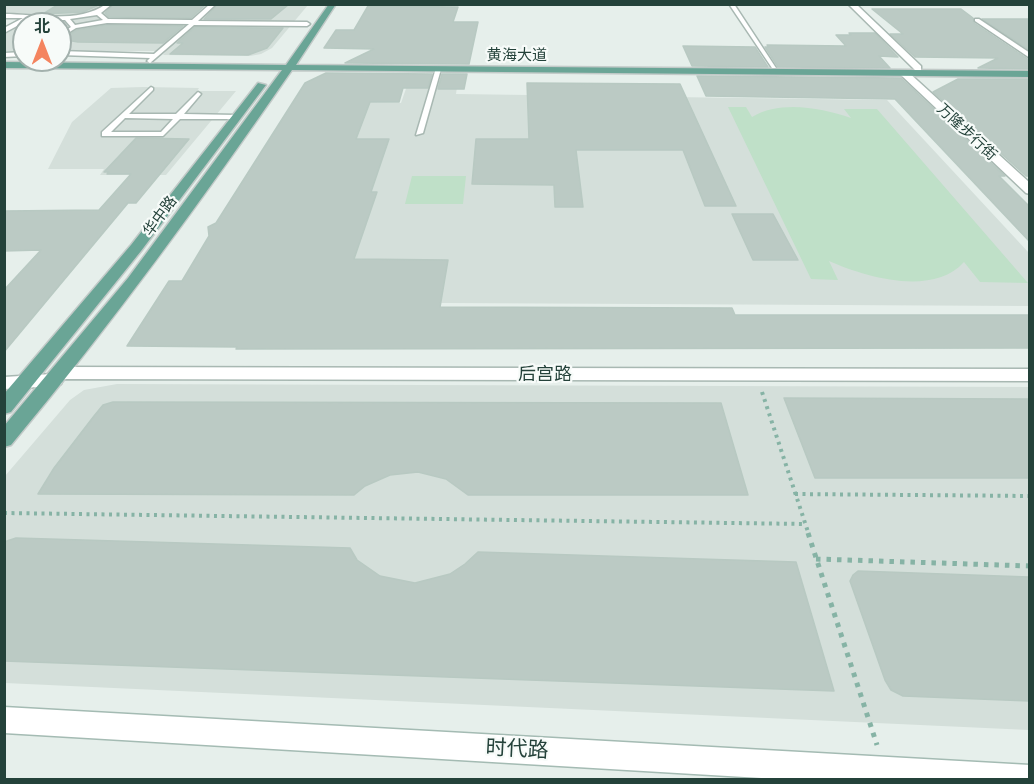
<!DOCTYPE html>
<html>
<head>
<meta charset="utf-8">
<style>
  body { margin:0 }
  #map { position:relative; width:1034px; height:784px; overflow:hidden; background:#e6efeb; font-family:"Asap Condensed","Noto Sans SC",sans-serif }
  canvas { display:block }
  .frame { position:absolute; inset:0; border:6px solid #24423a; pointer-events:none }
  .north { position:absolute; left:12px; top:12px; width:60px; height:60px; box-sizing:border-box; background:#f7fbf9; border:2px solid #a3b1ad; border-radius:50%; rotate:0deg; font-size:16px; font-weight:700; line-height:24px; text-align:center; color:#24423a }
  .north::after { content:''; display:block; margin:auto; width:21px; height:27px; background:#f4845f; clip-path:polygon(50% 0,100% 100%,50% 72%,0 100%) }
</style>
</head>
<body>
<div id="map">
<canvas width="1034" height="784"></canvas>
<div class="frame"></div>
<div class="north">北</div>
</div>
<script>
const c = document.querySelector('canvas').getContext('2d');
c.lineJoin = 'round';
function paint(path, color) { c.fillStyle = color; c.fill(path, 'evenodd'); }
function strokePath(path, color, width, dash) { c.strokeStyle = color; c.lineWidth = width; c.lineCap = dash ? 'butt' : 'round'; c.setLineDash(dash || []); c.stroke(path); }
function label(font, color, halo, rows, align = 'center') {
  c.font = font + ' "Asap Condensed","Noto Sans SC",sans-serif'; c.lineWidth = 4.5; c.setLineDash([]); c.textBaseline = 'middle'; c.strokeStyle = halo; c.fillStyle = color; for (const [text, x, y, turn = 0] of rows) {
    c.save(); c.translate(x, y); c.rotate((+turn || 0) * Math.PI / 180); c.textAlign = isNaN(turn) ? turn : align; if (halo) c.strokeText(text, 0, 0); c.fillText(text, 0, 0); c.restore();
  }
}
const built = new Path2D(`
  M5 5H308L272 48 261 54 250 56 163 55 166 51H60V24H24V51H5L4 27 20 18H5Z
  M409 80H458L456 94 887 100 1029 253V306L254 302 343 102 401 103Z
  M143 87 199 88 197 91H236L166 175H100L104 169H48L72 122 111 88Z
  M117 384 1029 387V730L5 683V476L70 400 84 390Z`);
const green = new Path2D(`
  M728 107H746L752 117C781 100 821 108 851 118L844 109H877L1028 283 980 282 964 262C933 297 865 277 829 261L838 280 811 279Z
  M412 176H466L463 204H405Z`);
const building = new Path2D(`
  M59 4H101L83 12 43 14Z
  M114 4H206L191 18 109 17 105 13Z
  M218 4H258L288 5 271 19H204Z
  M368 6 458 7 453 22H478L469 64 345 63 374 49 324 48 336 30H354Z
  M872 9H961L973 18 974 23 1029 60V69L978 68 998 58 915 57 890 34H903Z
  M982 19H1029V50Z
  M107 25 183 26 163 43 78 42 72 41 67 36 77 30Z
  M195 27 262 28H283L267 48 248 55 170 54 183 43H177Z
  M849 33H875L898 57 879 56 890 68 778 67 765 47H769L767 45 846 46 836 35H851Z
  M683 46 755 47 768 67 692 66Z
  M326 73 432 74 428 88H403L399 102H370L356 139H389L371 192H377L354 259 448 260 440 307 732 308 735 315H1029V348L236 349 237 347 127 346 169 281H182L209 236 208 227 216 223 305 83Z
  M442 74H467L464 89H438Z
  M697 76 901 78 1005 176H999L1029 206V241L895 99 706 96Z
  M958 79H1029V176H1026L933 92Z
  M527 83 680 84 736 206H705L683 150H576L583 207H555L554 185 472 184 476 139H529Z
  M136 138 189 139 136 203H128L4 352V290L41 250 4 251V211L99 210 131 174H107L109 172H104Z
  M732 214H773L798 260H753Z
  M784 398 1029 399V478H815Z
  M113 402 721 403 748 495H468L446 479 418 472 390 475 365 486 354 495 38 494 54 468 94 416 103 405Z
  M16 538 350 548 357 560 380 576 415 583 450 574 465 564 478 552 796 562 834 691 4 661V542Z
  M858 571 1029 577V701L903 696 891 690 885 680 850 581 853 575Z`);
const pathFar1 = new Path2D(`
  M762 392 809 535
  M795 494 1030 496
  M4 513 805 524`);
const path = new Path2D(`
  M808 533 877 745
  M816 559 1030 566`);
const lane = new Path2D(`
  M106 4H112L101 13 108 19 192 20 210 4H216L198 21 307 22 310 24 307 26 194 25 150 63 147 61 150 58 60 55V51L154 54 189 24 107 23 76 28 60 38V34L71 27 65 20H28L4 33V28L23 18H4V14C35 14 79 24 106 4ZM97 15 103 20 75 25 70 19Z
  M729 4H734L776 68H772Z
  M975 19H979L1030 53V58L975 21Z
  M24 52V56L4 57V53Z
  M436 68 441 69 423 133 416 135Z
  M151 87 153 88V90L129 114H176L198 92 201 94 184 114 236 115 240 117 236 119H180L163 136H102V132ZM125 118 173 119 161 132H111Z`);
const street = new Path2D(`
  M848 4H856L921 66V70H915Z
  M901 71H907L1030 183V194L1026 193 901 75Z
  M60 367 1030 369V381L63 379 61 384 55 386 4 389V377L52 374 54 369Z`);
const secondary = new Path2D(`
  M4 707 1030 765V780H795L4 733Z`);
const primary = new Path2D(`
  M329 4H336L296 65 1030 71V77L292 70C203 199 111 325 11 445L4 447V426L128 278 282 70 4 68V62L286 65Z
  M258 83 266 85 141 251 11 412 4 414V394L131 245Z`);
const farStreetnames = [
  ["黄海大道",517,55],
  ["万隆步行街",967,132,43],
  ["华中路",160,216,-54]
];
const streetNames = [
  ["后宫路",545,374]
];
const nearStreetnames = [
  ["时代路",517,749,3]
];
paint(built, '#d4dfda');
paint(green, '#bfe0c8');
paint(building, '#bbcac4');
strokePath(building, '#b8c9c2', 1.5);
strokePath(lane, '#a8b8b2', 3);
strokePath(street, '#a8b8b2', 3);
strokePath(secondary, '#a4bbb3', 3);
strokePath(primary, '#c2cac8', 3);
strokePath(pathFar1, '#86b3a5', 4, [3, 4.5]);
strokePath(path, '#86b3a5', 5, [4.5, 6]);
paint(lane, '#fff');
paint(street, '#fff');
paint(secondary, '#fff');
paint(primary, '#6aa596');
label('15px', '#24423a', '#f7fbf9', farStreetnames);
label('18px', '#24423a', '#f7fbf9', streetNames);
label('21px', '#24423a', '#f7fbf9', nearStreetnames);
</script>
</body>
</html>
